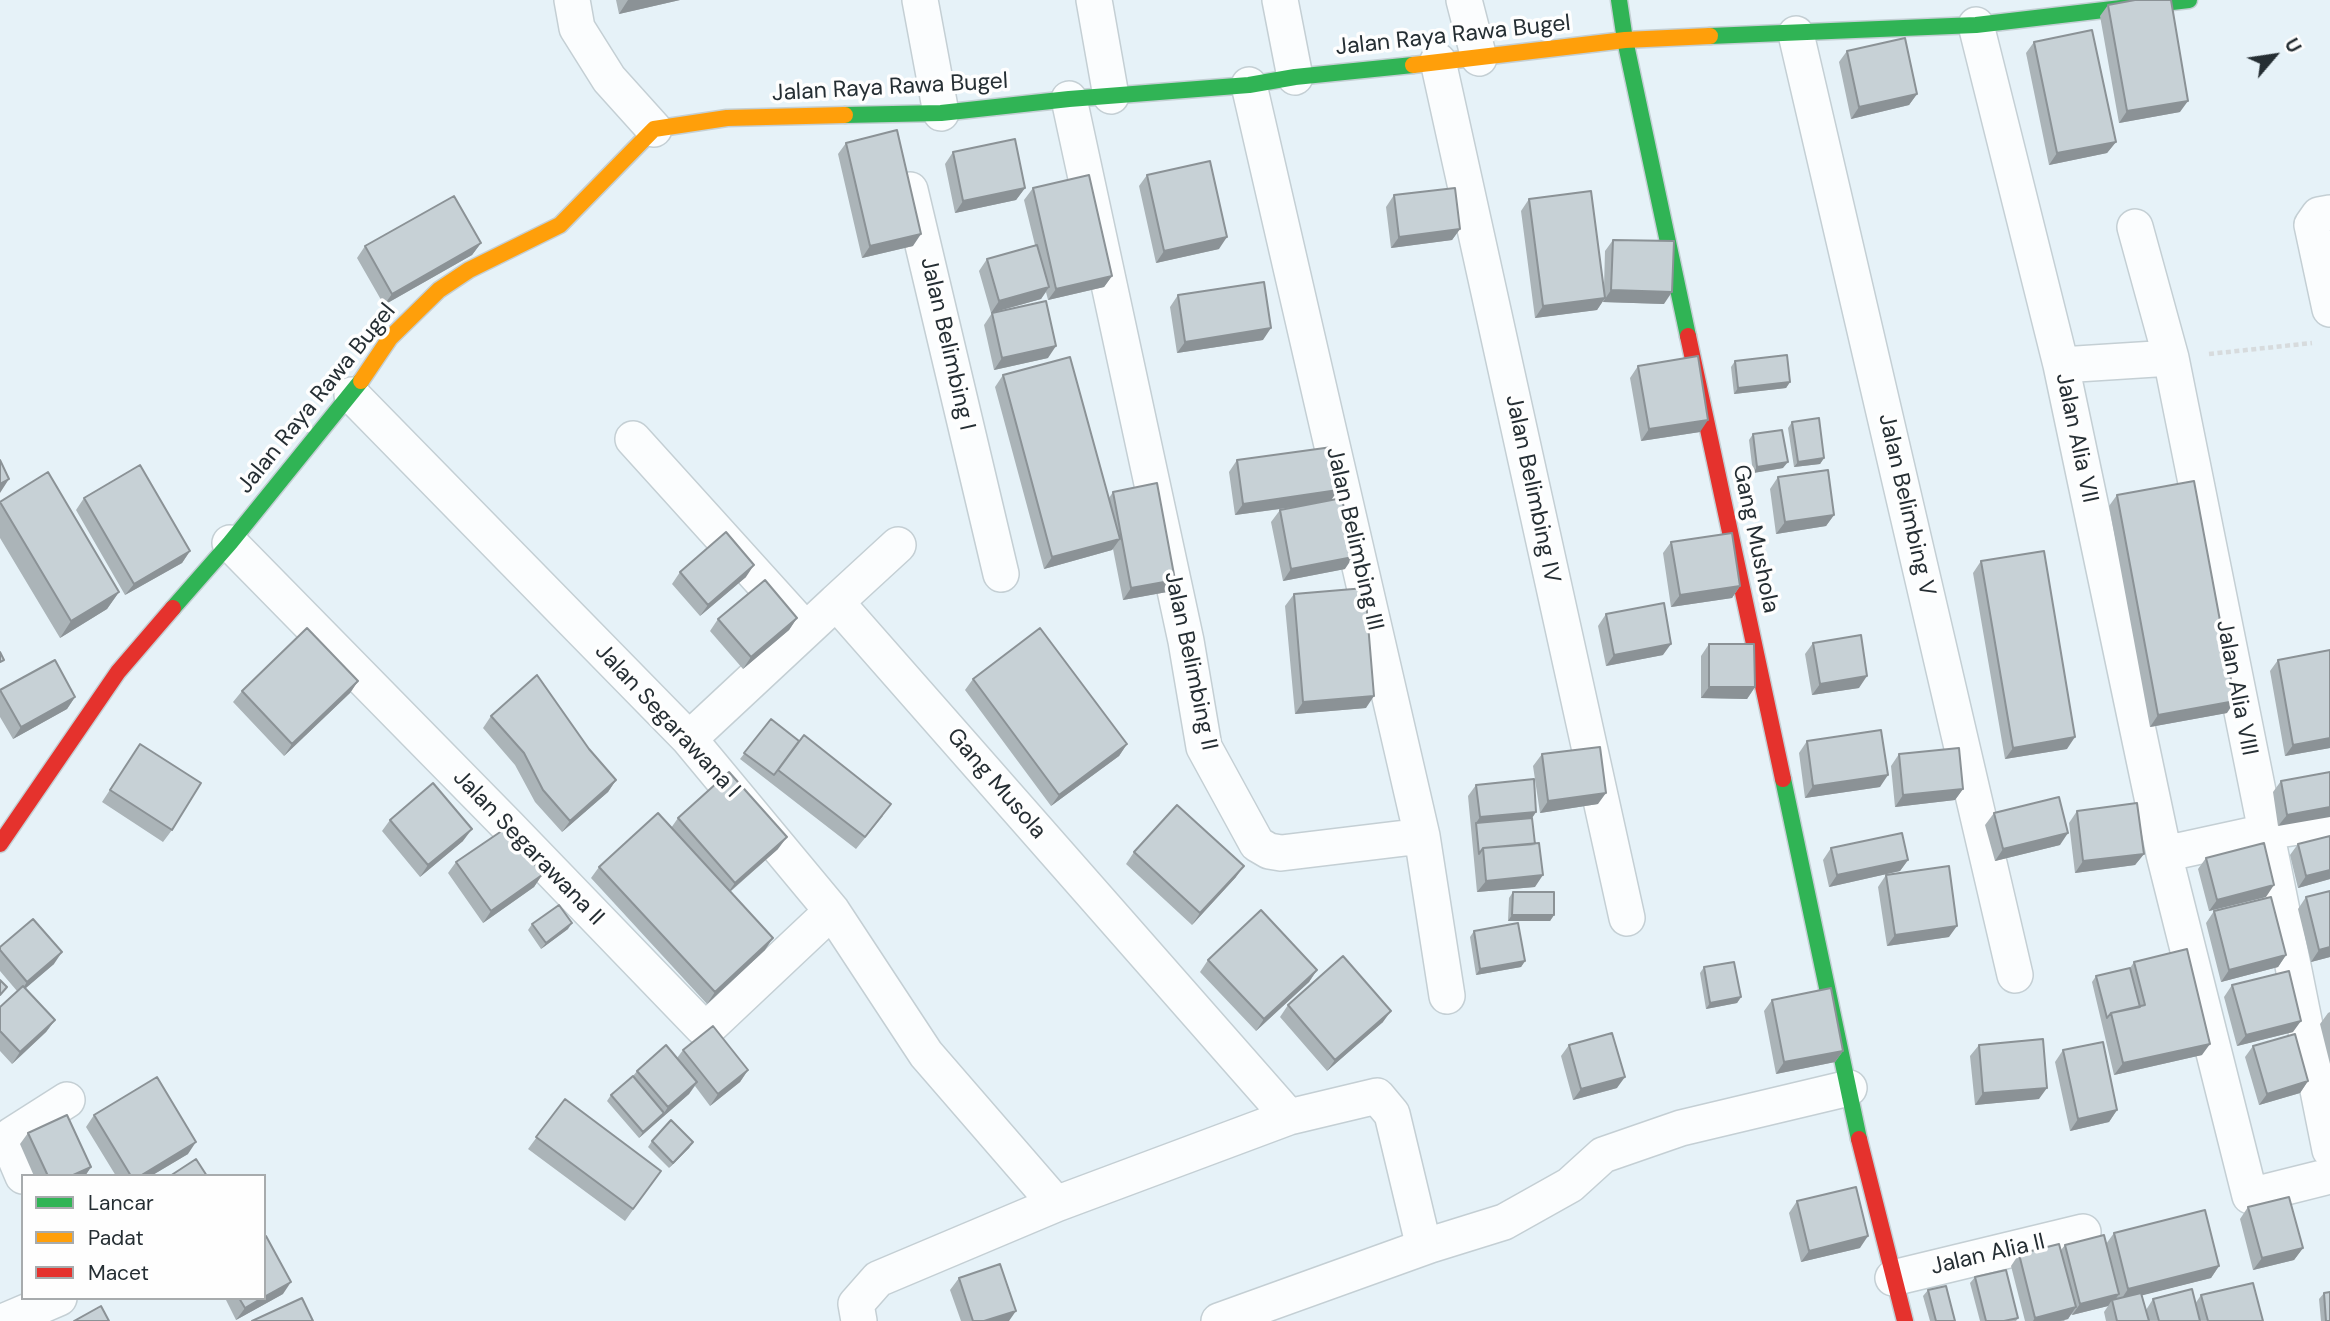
<!DOCTYPE html>
<html>
<head>
<meta charset="utf-8">
<style>
  body { margin:0 }
  #map { position:relative; width:2330px; height:1321px; overflow:hidden; background:#e6f2f8; font-family:"DM Sans",sans-serif }
  canvas { display:block }
  .legend { position:absolute; left:21px; top:1174px; width:245px; height:126px; box-sizing:border-box; background:#fefefe; border:2px solid #a7abad; margin:0; padding:9px 12px; list-style:none; font-size:21px; color:#252e33 }
  .legend li { display:flex; align-items:center; gap:14px; height:35px }
  .legend b { width:35px; border:2px solid #a7abad }
  .north { position:absolute; left:2239px; top:21px; width:70px; height:70px; -webkit-text-stroke:5px #fefefe; paint-order:stroke; rotate:61deg; font-size:19px; font-weight:700; line-height:28px; text-align:center; color:#252e33 }
  .north::after { content:''; display:block; margin:auto; width:24px; height:32px; background:#252e33; clip-path:polygon(50% 0,100% 100%,50% 72%,0 100%) }
</style>
</head>
<body>
<div id="map">
<canvas width="2330" height="1321"></canvas>
<ul class="legend">
<li><b style="height:9px;background:#30b455"></b>Lancar</li>
<li><b style="height:9px;background:#ff9f0a"></b>Padat</li>
<li><b style="height:9px;background:#e5322d"></b>Macet</li>
</ul>
<div class="north">U</div>
</div>
<script>
const c = document.querySelector('canvas').getContext('2d');
c.lineJoin = 'round';
function strokePath(path, color, width, dash) { c.strokeStyle = color; c.lineWidth = width; c.lineCap = dash ? 'butt' : 'round'; c.setLineDash(dash || []); c.stroke(path); }
function paint(path, color) { c.fillStyle = color; c.fill(path, 'evenodd'); }
function label(font, color, halo, rows, align = 'center') {
  c.font = font + ' "DM Sans",sans-serif'; c.lineWidth = 7; c.setLineDash([]); c.textBaseline = 'middle'; c.strokeStyle = halo; c.fillStyle = color; for (const [text, x, y, turn = 0] of rows) {
    c.save(); c.translate(x, y); c.rotate((+turn || 0) * Math.PI / 180); c.textAlign = isNaN(turn) ? turn : align; if (halo) c.strokeText(text, 0, 0); c.fillText(text, 0, 0); c.restore();
  }
}
const path = new Path2D(`
  M2209 354 2312 343`);
const street = new Path2D(`
  M572 0 577 28 609 79 654 129
  M920 0 941 113
  M1094 0 1111 96
  M1280 0 1295 77
  M1464 0 1479 58
  M1976 25 2061 365 2164 854 2250 1196 2330 1176
  M1796 34 2015 975
  M1438 61 1627 918
  M1249 85 1422 836 1447 996
  M1069 99 1186 641 1204 747 1257 844 1269 851 1281 853 1422 836
  M910 190 1001 574
  M2330 213 2319 215 2312 225 2330 309
  M2135 227 2171 358 2330 1150
  M2061 365 2171 358
  M352 395 689 739 832 911 926 1054 1056 1204
  M633 439 795 618
  M230 543 508 826 702 1027 711 1025 832 911
  M836 602 898 545
  M689 739 836 602 1289 1117
  M2164 854 2265 832 2330 822
  M23 1176 8 1141 12 1135 67 1100
  M1893 1278 2083 1232
  M5 1321 59 1298
  M859 1321 856 1304 878 1279 1056 1204 1289 1117 1377 1096 1392 1114 1421 1235 1430 1245 1504 1222 1570 1185 1603 1155 1681 1128 1849 1088
  M1219 1321 1430 1245`);
const fast = new Path2D(`
  M1619 0 1625 40 1688 336
  M1710 36 1976 25 2189 0
  M845 115 941 113 1069 99 1249 85 1295 77 1413 65
  M173 608 230 543 361 381
  M1783 779 1859 1139`);
const slow = new Path2D(`
  M1413 65 1625 40 1710 36
  M361 381 390 338 439 290 469 270 560 225 654 129 727 118 845 115`);
const jam = new Path2D(`
  M1688 336 1783 779
  M0 844 118 672 173 608
  M1859 1139 1905 1321`);
const wall = new Path2D(`
  M616 0H680L619 14Z
  M2108 5 2180 112 2119 123 2100 16Z
  M2034 42 2116 142 2107 153 2049 165 2026 53Z
  M1847 51 1917 94 1909 105 1851 119 1839 62Z
  M846 143 913 246 862 258 838 154Z
  M953 152 1025 188 1016 200 955 213 945 164Z
  M1147 175 1219 249 1156 263 1139 186Z
  M1033 188 1112 276 1104 287 1048 300 1046 292 1041 299 991 313 979 271 987 259 1035 245 1024 200Z
  M1394 195 1460 229 1452 240 1391 248 1386 207Z
  M1529 199 1604 287 1605 251 1613 240 1664 304 1603 302V301L1597 310 1535 318 1521 211Z
  M481 243 472 255 384 305 357 258 365 246Z
  M1178 295 1263 340 1177 353 1170 307Z
  M992 313 1048 358 994 370 984 325Z
  M1735 361 1790 382 1786 388 1734 394 1731 367Z
  M1638 366 1700 432 1641 441 1630 378Z
  M1003 375 1109 498 1113 492 1167 592 1123 600 1113 549 1112 550 1044 569 995 387Z
  M1792 422 1824 458 1820 464 1794 467 1788 428Z
  M1753 434 1783 468 1753 473 1749 440Z
  M1237 460 1331 501 1345 569 1283 581 1271 522 1280 510 1310 505 1235 515 1229 472Z
  M1778 477 1834 515 1826 526 1776 534 1770 489Z
  M2117 495 2227 713 2150 727 2109 506Z
  M84 498 190 551 182 563 125 595 76 510Z
  M0 501 119 592 107 609 60 638 0 538Z
  M1671 542 1740 586 1732 598 1671 607 1663 553Z
  M1981 561 2067 749 2005 759 1973 573Z
  M680 572 746 577 700 616 672 584Z
  M1294 594 1366 708 1295 714 1285 606Z
  M1606 614 1663 655 1606 666 1598 626Z
  M797 618 789 630 743 669 710 631 718 619Z
  M1813 643 1859 688 1812 695 1805 654Z
  M1709 644 1755 687 1747 699 1701 698V656Z
  M2330 650V748L2285 756 2270 671 2278 660Z
  M973 679 1127 744 1119 756 1051 806 965 690Z
  M358 681 350 693 284 756 233 702 242 691Z
  M0 690 75 697 67 709 13 739 0 717Z
  M491 716 589 749 616 780 608 792 562 832 535 802 515 765 483 728Z
  M771 719 883 816 856 849 740 759Z
  M1807 741 1880 787 1805 798 1799 753Z
  M1542 754 1598 804 1540 813 1533 766Z
  M1899 754 1963 789 1955 800 1895 807 1891 766Z
  M132 756 172 830 163 842 102 802Z
  M2330 772 2278 826 2273 792 2281 781Z
  M1476 785 1536 812 1532 818 1535 887 1477 892 1468 796Z
  M2077 811 2144 854 2135 865 2075 873 2069 823Z
  M1994 813 2060 845 1995 861 1985 825Z
  M678 818 778 849 730 892 765 950 707 1004 591 878 599 867 671 828Z
  M390 820 463 841 420 877 382 831Z
  M2330 836V879L2298 888 2290 855 2298 844Z
  M1831 848 1908 860 1900 871 1829 887 1823 860Z
  M1134 852 1236 877 1192 925 1126 864Z
  M2206 858 2266 897 2209 911 2198 869Z
  M456 862 542 875 534 887 483 923 448 873Z
  M1886 875 1949 937 1887 946 1878 887Z
  M2330 891V957L2311 962 2298 909 2306 897Z
  M1513 892 1554 915 1550 921H1508L1509 898Z
  M2214 911 2286 955 2278 967 2221 982 2206 923Z
  M532 924 568 929 541 949 528 930Z
  M1474 931 1525 961 1521 967 1476 975 1470 937Z
  M0 947 54 964 25 988 55 1020 46 1032 12 1064 0 1051V1007L17 991 0 971Z
  M1208 960 1317 970 1309 982 1256 1031 1200 972Z
  M2134 962 2202 1055 2114 1075 2092 982 2096 976 2130 968Z
  M1704 967 1741 997 1737 1003 1706 1009 1700 973Z
  M2232 985 2293 1032 2237 1046 2224 997Z
  M1772 1000 1843 1051 1835 1062 1776 1074 1764 1011Z
  M1288 1005 1383 1022 1327 1071 1280 1017Z
  M2330 1012V1064L2320 1024 2328 1013Z
  M1569 1045 1617 1088 1573 1100 1561 1056Z
  M1979 1045 2039 1099 1975 1105 1970 1056Z
  M2253 1046 2308 1081 2300 1093 2259 1105 2245 1057Z
  M683 1050 748 1070 740 1082 710 1106 695 1086 689 1094 639 1138 607 1101 611 1095 633 1076 637 1071 677 1058Z
  M2063 1050 2117 1110 2109 1122 2070 1131 2055 1062Z
  M565 1099 661 1171 625 1221 528 1149Z
  M94 1115 188 1154 151 1176H116L86 1127Z
  M28 1133 91 1167 85 1176H34L20 1144Z
  M652 1141 693 1142 689 1148 669 1168 648 1147Z
  M1797 1201 1860 1248 1801 1262 1789 1213Z
  M2248 1207 2303 1248 2294 1260 2253 1270 2240 1219Z
  M2114 1233 2219 1266 2211 1278 2142 1295 2146 1310 2153 1299 2195 1304 2201 1295 2263 1321H2106L2104 1312 2108 1306 2072 1315 2071 1314 2068 1319 2064 1320 2065 1321H2025L2011 1266 2019 1254 2061 1250 2065 1245 2106 1244Z
  M1975 1277 2018 1318 2016 1321H1980L1970 1283Z
  M959 1278 1009 1321H961L950 1290Z
  M1928 1290 1955 1321H1930L1923 1296Z
  M2324 1293 2330 1321H2321L2319 1299Z
  M283 1294 236 1320 225 1298H264Z`);
const shadedWall = new Path2D(`
  M628 0H680L619 14Z
  M1917 94 1909 105 1851 119 1859 107Z
  M2188 101 2180 112 2119 123 2127 111Z
  M2116 142 2107 153 2049 165 2057 153Z
  M1025 188 1016 200 955 213 963 201Z
  M1460 229 1452 240 1391 248 1399 237Z
  M921 234 913 246 862 258 870 246Z
  M1227 237 1219 249 1156 263 1164 251Z
  M481 243 472 255 384 305 392 294Z
  M1112 276 1104 287 1048 300 1056 289Z
  M1049 287 1041 299 991 313 999 301Z
  M1611 290 1672 292 1664 304 1603 302Z
  M1605 298 1597 310 1535 318 1543 306Z
  M1271 328 1263 340 1177 353 1185 342Z
  M1056 346 1048 358 994 370 1002 358Z
  M1790 382 1786 388 1734 394 1738 388Z
  M1708 420 1700 432 1641 441 1649 429Z
  M1824 458 1820 464 1794 467 1798 462Z
  M1788 462 1783 468 1753 473 1757 467Z
  M9 479 0 493V484Z
  M1338 490 1330 502 1235 515 1243 504Z
  M1834 515 1826 526 1776 534 1785 522Z
  M1120 539 1112 550 1044 569 1052 557Z
  M190 551 182 563 125 595 134 584Z
  M1353 557 1345 569 1283 581 1291 569Z
  M754 565 746 577 700 616 708 605Z
  M1175 580 1167 592 1123 600 1131 588Z
  M1740 586 1732 598 1671 607 1680 595Z
  M119 592 107 609 60 638 71 621Z
  M797 618 789 630 743 669 751 657Z
  M1671 644 1663 655 1606 666 1614 655Z
  M1867 676 1859 688 1812 695 1820 684Z
  M358 681 350 693 284 756 292 744Z
  M1709 687H1755L1747 699 1701 698Z
  M1374 696 1366 708 1295 714 1303 702Z
  M75 697 67 709 13 739 21 727Z
  M2235 701 2227 713 2150 727 2158 715Z
  M2075 737 2067 749 2005 759 2013 748Z
  M2330 738V748L2285 756 2293 745Z
  M1127 744 1119 756 1051 806 1059 795Z
  M1888 775 1880 787 1805 798 1813 786Z
  M616 780 608 792 562 832 570 821Z
  M1963 789 1955 800 1895 807 1903 795Z
  M1606 793 1598 804 1540 813 1548 801Z
  M2330 807V817L2278 826 2287 815Z
  M1536 812 1528 824 1476 823 1480 817Z
  M472 829 463 841 420 877 428 865Z
  M2068 833 2060 845 1995 861 2003 849Z
  M787 837 778 849 727 894 735 883Z
  M2144 854 2135 865 2075 873 2083 861Z
  M1908 860 1900 871 1829 887 1837 875Z
  M1244 866 1236 877 1192 925 1200 913Z
  M2330 870V879L2298 888 2306 876Z
  M542 875 534 887 483 923 491 911Z
  M1543 875 1535 887 1477 892 1486 881Z
  M2274 885 2266 897 2209 911 2217 900Z
  M1512 915H1554L1550 921H1508Z
  M572 923 568 929 541 949 546 943Z
  M1957 926 1949 937 1887 946 1895 935Z
  M773 938 765 950 707 1004 715 992Z
  M2330 947V957L2311 962 2319 950Z
  M62 952 54 964 19 994 27 982Z
  M2286 955 2278 967 2221 982 2229 970Z
  M1525 961 1521 967 1476 975 1480 969Z
  M1317 970 1309 982 1256 1031 1264 1019Z
  M1741 997 1737 1003 1706 1009 1710 1003Z
  M1391 1011 1383 1022 1327 1071 1335 1060Z
  M55 1020 46 1032 12 1064 20 1052Z
  M2301 1021 2293 1032 2237 1046 2246 1035Z
  M2210 1044 2202 1055 2114 1075 2123 1063Z
  M1843 1051 1835 1062 1776 1074 1784 1062Z
  M748 1070 740 1082 710 1106 718 1094Z
  M1625 1077 1617 1088 1573 1100 1581 1089Z
  M2308 1081 2300 1093 2259 1105 2267 1094Z
  M697 1082 689 1094 639 1138 643 1132 664 1113 668 1107Z
  M2047 1088 2039 1099 1975 1105 1983 1093Z
  M2117 1110 2109 1122 2070 1131 2078 1119Z
  M196 1142 188 1154 151 1176H140Z
  M693 1142 689 1148 669 1168 673 1163Z
  M91 1167 85 1176H71Z
  M1868 1236 1860 1248 1801 1262 1809 1251Z
  M2303 1248 2294 1260 2253 1270 2262 1258Z
  M2219 1266 2211 1278 2120 1301 2128 1289Z
  M291 1282 283 1294 236 1320 245 1308 262 1298H264V1297Z
  M2119 1294 2113 1303 2112 1300 2108 1306 2072 1315 2080 1304Z
  M2076 1307 2068 1319 2060 1321H2033L2035 1318Z
  M1016 1311 1009 1321H984Z`);
const building = new Path2D(`
  M2135 0H2171L2188 101 2127 111 2108 5Z
  M2092 30 2116 142 2057 153 2034 42Z
  M1905 38 1917 94 1859 107 1847 51Z
  M897 130 921 234 870 246 846 143Z
  M1015 139 1025 188 963 201 953 152Z
  M1210 161 1227 237 1164 251 1147 175Z
  M1089 175 1112 276 1056 289 1033 188Z
  M1455 188 1460 229 1399 237 1394 195Z
  M1591 191 1605 298 1543 306 1529 199Z
  M454 196 481 243 392 294 365 246Z
  M1613 240 1674 241 1672 292 1611 290Z
  M1037 245 1049 287 999 301 987 259Z
  M1264 282 1271 328 1185 342 1178 295Z
  M1046 301 1056 346 1002 358 992 313Z
  M1787 355 1790 382 1738 388 1735 361Z
  M1698 356 1708 420 1649 429 1638 366Z
  M1070 357 1120 539 1052 557 1003 375Z
  M1819 418 1824 458 1798 462 1792 422Z
  M1782 430 1788 462 1757 467 1753 434Z
  M1332 447 1338 490 1243 504 1237 460Z
  M0 460 9 479 0 484Z
  M140 465 190 551 134 584 84 498Z
  M1828 470 1834 515 1785 522 1778 477Z
  M48 472 119 592 71 621 0 502Z
  M2194 481 2235 701 2158 715 2117 495Z
  M1157 483 1175 580 1131 588 1113 492Z
  M1342 498 1353 557 1291 569 1280 510Z
  M726 532 754 565 708 605 680 572Z
  M1732 533 1740 586 1680 595 1671 542Z
  M2044 551 2075 737 2013 748 1981 561Z
  M765 580 797 618 751 657 718 619Z
  M1365 588 1374 696 1303 702 1294 594Z
  M1664 603 1671 644 1614 655 1606 614Z
  M307 628 358 681 292 744 242 691Z
  M1040 628 1127 744 1059 795 973 679Z
  M1861 635 1867 676 1820 684 1813 643Z
  M1709 644H1754L1755 687H1709Z
  M2330 650V738L2293 745 2278 660Z
  M0 652 4 660 0 662Z
  M55 660 75 697 21 727 0 690Z
  M537 675 589 749 616 780 570 821 543 790 524 753 491 716Z
  M771 719 799 741 774 775 744 753Z
  M1881 730 1888 775 1813 786 1807 741Z
  M804 735 891 804 865 837 778 770Z
  M140 744 201 783 172 830 110 790Z
  M1600 747 1606 793 1548 801 1542 754Z
  M1959 748 1963 789 1903 795 1899 754Z
  M729 772 787 837 735 883 678 818Z
  M2330 772V807L2287 815 2281 781Z
  M1534 779 1536 812 1480 817 1476 785Z
  M433 783 472 829 428 865 390 820Z
  M2059 797 2068 833 2003 849 1994 813Z
  M2137 803 2144 854 2083 861 2077 811Z
  M1177 805 1244 866 1200 913 1134 852Z
  M658 813 773 938 715 992 599 867Z
  M1532 818 1535 844 1483 848 1479 854 1476 823Z
  M509 826 542 875 491 911 456 862Z
  M1902 833 1908 860 1837 875 1831 848Z
  M2330 836V870L2306 876 2298 844Z
  M1539 843 1543 875 1486 881 1483 848Z
  M2264 843 2274 885 2217 900 2206 858Z
  M1949 866 1957 926 1895 935 1886 875Z
  M2330 891V947L2319 950 2306 897Z
  M1513 892H1554V915H1512Z
  M2271 897 2286 955 2229 970 2214 911Z
  M559 905 572 923 546 943 532 924Z
  M1261 910 1317 970 1264 1019 1208 960Z
  M33 919 62 952 27 982 0 950V947Z
  M1518 923 1525 961 1480 969 1474 931Z
  M2187 949 2210 1044 2123 1063 2111 1013 2145 1005 2134 962Z
  M1343 956 1391 1011 1335 1060 1288 1005Z
  M1734 962 1741 997 1710 1003 1704 967Z
  M2130 968 2140 1007 2111 1013 2107 1018 2096 976Z
  M2289 971 2301 1021 2246 1035 2232 985Z
  M0 980 7 987 0 995Z
  M23 986 55 1020 20 1052 0 1031V1007Z
  M1831 988 1843 1051 1784 1062 1772 1000Z
  M713 1026 748 1070 718 1094 683 1050Z
  M1612 1033 1625 1077 1581 1089 1569 1045Z
  M2295 1034 2308 1081 2267 1094 2253 1046Z
  M2043 1039 2047 1088 1983 1093 1979 1045Z
  M2103 1042 2117 1110 2078 1119 2063 1050Z
  M666 1045 697 1082 668 1107 637 1071Z
  M633 1076 664 1113 643 1132 611 1095Z
  M157 1077 196 1142 140 1176H131L94 1115Z
  M565 1099 661 1171 633 1209 536 1137Z
  M67 1115 91 1167 71 1176H48L28 1133Z
  M671 1120 693 1142 673 1163 652 1141Z
  M196 1159 207 1176H170Z
  M1856 1187 1868 1236 1809 1251 1797 1201Z
  M2289 1197 2303 1248 2262 1258 2248 1207Z
  M2205 1210 2219 1266 2128 1289 2114 1233Z
  M2104 1235 2119 1294 2080 1304 2065 1245Z
  M266 1236 291 1282 264 1297V1237Z
  M2059 1244 2076 1307 2035 1318 2019 1254Z
  M1000 1264 1016 1311 984 1321H973L959 1278Z
  M2006 1270 2018 1318 2004 1321H1986L1975 1277Z
  M2253 1283 2263 1321H2208L2201 1295Z
  M1946 1286 1955 1321H1936L1928 1290Z
  M2192 1289 2200 1321H2159L2153 1299Z
  M2330 1292V1321H2326L2324 1293Z
  M2141 1293 2149 1321H2117L2112 1300Z
  M239 1298H262L245 1308Z
  M302 1298 313 1321H252Z
  M101 1306 109 1321H74Z`);
const streetNames = [
  ["Jalan Raya Rawa Bugel",1453,36,-6],
  ["Jalan Raya Rawa Bugel",890,88,-3],
  ["Jalan Belimbing I",947,344,77],
  ["Jalan Raya Rawa Bugel",317,399,-51],
  ["Jalan Alia VII",2076,438,78],
  ["Jalan Belimbing IV",1532,489,78],
  ["Jalan Belimbing V",1906,505,77],
  ["Jalan Belimbing III",1354,539,77],
  ["Gang Mushola",1755,539,78],
  ["Jalan Belimbing II",1190,661,78],
  ["Jalan Alia VIII",2236,688,79],
  ["Jalan Segarawana I",667,721,47],
  ["Gang Musola",996,784,49],
  ["Jalan Segarawana II",528,848,46],
  ["Jalan Alia II",1988,1255,-13]
];
strokePath(street, '#c4cfd4', 38);
strokePath(fast, '#c4cfd4', 19);
strokePath(slow, '#c4cfd4', 19);
strokePath(jam, '#c4cfd4', 19);
strokePath(path, '#d7dbdd', 4.5, [5, 3.5]);
strokePath(street, '#fbfdfe', 35);
strokePath(fast, '#30b455', 16);
strokePath(slow, '#ff9f0a', 16);
strokePath(jam, '#e5322d', 16);
paint(wall, '#abb4b8');
paint(shadedWall, '#8b9296');
paint(building, '#c7d1d6');
strokePath(building, '#8b9296', 2);
label('23px', '#252e33', '#fefefe', streetNames);
</script>
</body>
</html>
